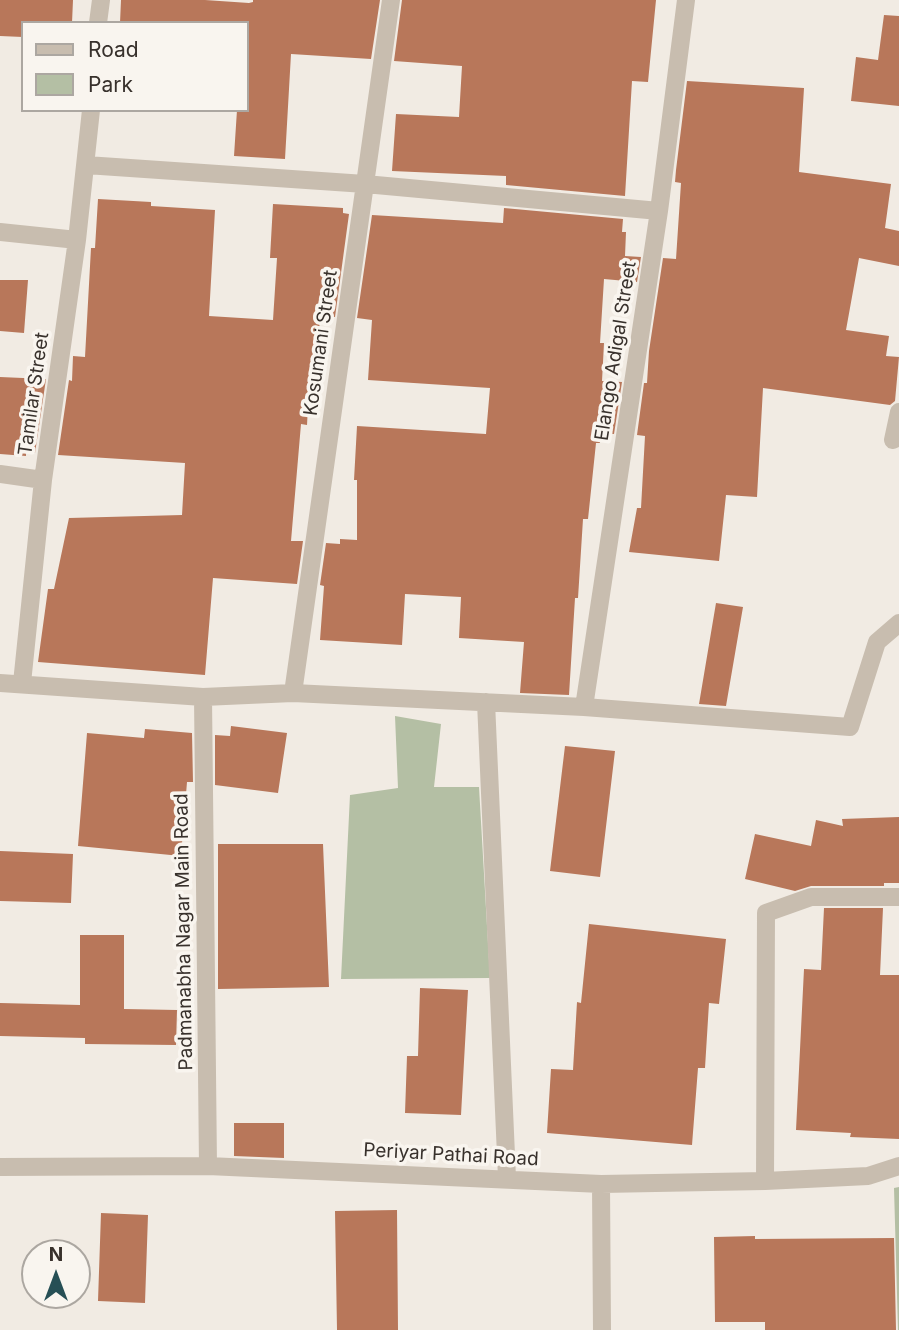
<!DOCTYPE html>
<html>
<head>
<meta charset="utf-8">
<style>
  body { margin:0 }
  #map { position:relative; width:899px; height:1330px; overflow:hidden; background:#f1ebe3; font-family:Inter,sans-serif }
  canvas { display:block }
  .legend { position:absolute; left:21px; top:21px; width:228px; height:91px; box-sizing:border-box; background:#f9f5ef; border:2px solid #aca7a1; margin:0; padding:9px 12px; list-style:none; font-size:21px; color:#38312c }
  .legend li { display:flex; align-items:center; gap:14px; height:35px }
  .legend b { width:35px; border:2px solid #aca7a1 }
  .north { position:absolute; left:21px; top:1239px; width:70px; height:70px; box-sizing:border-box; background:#f9f5ef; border:2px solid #aca7a1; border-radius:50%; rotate:0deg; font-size:19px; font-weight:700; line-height:28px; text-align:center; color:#38312c }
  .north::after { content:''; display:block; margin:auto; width:24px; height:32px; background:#264f55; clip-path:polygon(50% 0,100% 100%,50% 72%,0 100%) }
</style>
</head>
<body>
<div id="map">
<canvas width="899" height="1330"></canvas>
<ul class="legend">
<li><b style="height:9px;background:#c8bdaf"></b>Road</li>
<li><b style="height:19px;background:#b4bfa4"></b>Park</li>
</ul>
<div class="north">N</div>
</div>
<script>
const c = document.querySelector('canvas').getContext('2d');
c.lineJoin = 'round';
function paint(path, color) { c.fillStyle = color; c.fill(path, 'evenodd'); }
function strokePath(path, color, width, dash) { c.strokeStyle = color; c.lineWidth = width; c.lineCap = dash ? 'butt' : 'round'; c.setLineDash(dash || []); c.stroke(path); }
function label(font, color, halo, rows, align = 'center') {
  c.font = font + ' Inter,sans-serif'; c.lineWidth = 7; c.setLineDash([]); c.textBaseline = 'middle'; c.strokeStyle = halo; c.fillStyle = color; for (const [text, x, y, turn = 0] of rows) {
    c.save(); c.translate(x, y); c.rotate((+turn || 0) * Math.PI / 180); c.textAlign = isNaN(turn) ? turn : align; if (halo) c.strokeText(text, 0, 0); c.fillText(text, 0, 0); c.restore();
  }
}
const green = new Path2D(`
  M395 716 441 724 434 787H479L490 978 341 979 350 795 398 788Z
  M899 1187V1330H898L894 1188Z`);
const building = new Path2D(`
  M0 0H73L72 23H23V37L0 36Z
  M121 0H205L249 3 253 2V0H380L371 59 291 54 285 159 234 156 237 110H247V23H120Z
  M402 0H656L648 82 632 81 625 196 506 185V176L392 171 396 114 459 117 462 66 394 61Z
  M884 15 899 16V106L851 101 856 57 878 60Z
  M687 81 804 88 799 172 891 184 885 228 899 231V266L859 258 846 330 889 336 886 356 899 357 895 401 890 405 763 388 757 497 726 495 719 561 629 552 637 508H641L645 436 637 435 644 383H647L649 351 663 258 676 259 681 183 675 182 676 170Z
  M98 199 151 202V206L215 210 209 316 273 320 277 258H270L273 204 343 208V213L349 214 335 317 320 316 317 371 310 370 307 425 301 424 291 541H303L297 584 213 578 205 675 38 662 48 589H54L69 518 182 515 185 463 58 455 69 380 72 381 73 356 85 357 91 248H95Z
  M504 208 623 219 622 232H626L625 256 641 257 637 282 604 279 600 343H604L602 381 622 382 614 434 600 433V443H596L588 519H583L578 598H575L569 695 520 693 524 642 459 638 461 597 405 594 402 645 320 640 324 586 320 585 326 543 340 544V539L357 540V480H354L357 426 486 434 490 388 368 380 372 320 357 318 372 215 503 223Z
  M0 280H28L24 333 0 331Z
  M0 377 46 379 35 453H26V456L0 454Z
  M716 603 743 607 726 706 699 704Z
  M231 726 287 733 278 793 215 785V735L230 736Z
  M145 729 192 733 193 782H187L181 856 78 846 87 733 144 738Z
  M565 746 615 751 600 877 550 871Z
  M899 817V883H884V886H811L795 891 745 879 755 834 811 846 816 820 843 826 842 819Z
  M218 844H323L329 987 218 989Z
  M0 851 73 854 71 903 0 901Z
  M824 908H883L880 975H899V1139L850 1137 851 1133 796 1130 804 969 821 970Z
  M589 924 726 939 719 1004 709 1003 705 1068H698L692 1145 547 1133 551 1069 573 1070 577 1002 581 1003Z
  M80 935H124V1009L177 1010 176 1045 85 1044V1038L0 1036V1003L80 1005Z
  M420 988 468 990 461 1115 405 1113 407 1056H418Z
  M234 1123H284V1158L234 1156Z
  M397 1210 398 1330H337L335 1211Z
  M101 1213 148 1215 145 1303 98 1301Z
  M755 1236V1239L894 1238 896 1330H765V1322H715L714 1237Z`);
const minor = new Path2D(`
  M98 23 101 0
  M86 165 365 184 659 211
  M0 232 77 240
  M893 440 899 412
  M0 474 43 480
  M0 683 203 697 293 693 584 707 850 727 877 642 899 623
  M22 683 43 480 77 240 91 110
  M293 693 391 0
  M203 697 208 1166
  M486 702 507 1178
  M584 707 659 211 686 0
  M0 1167 208 1166 601 1184 765 1181 868 1176 899 1166
  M765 1181 766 913 811 897H899
  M601 1184 602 1330`);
const streetNames = [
  ["Kosumani Street",321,343,-82],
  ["Elango Adigal Street",616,351,-81],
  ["Tamilar Street",34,394,-82],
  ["Padmanabha Nagar Main Road",184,932,-91],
  ["Periyar Pathai Road",451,1155,3]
];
paint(green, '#b4bfa4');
paint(building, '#b8775a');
strokePath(minor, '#c8bdaf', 18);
label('19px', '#38312c', '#f9f5ef', streetNames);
</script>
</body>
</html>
